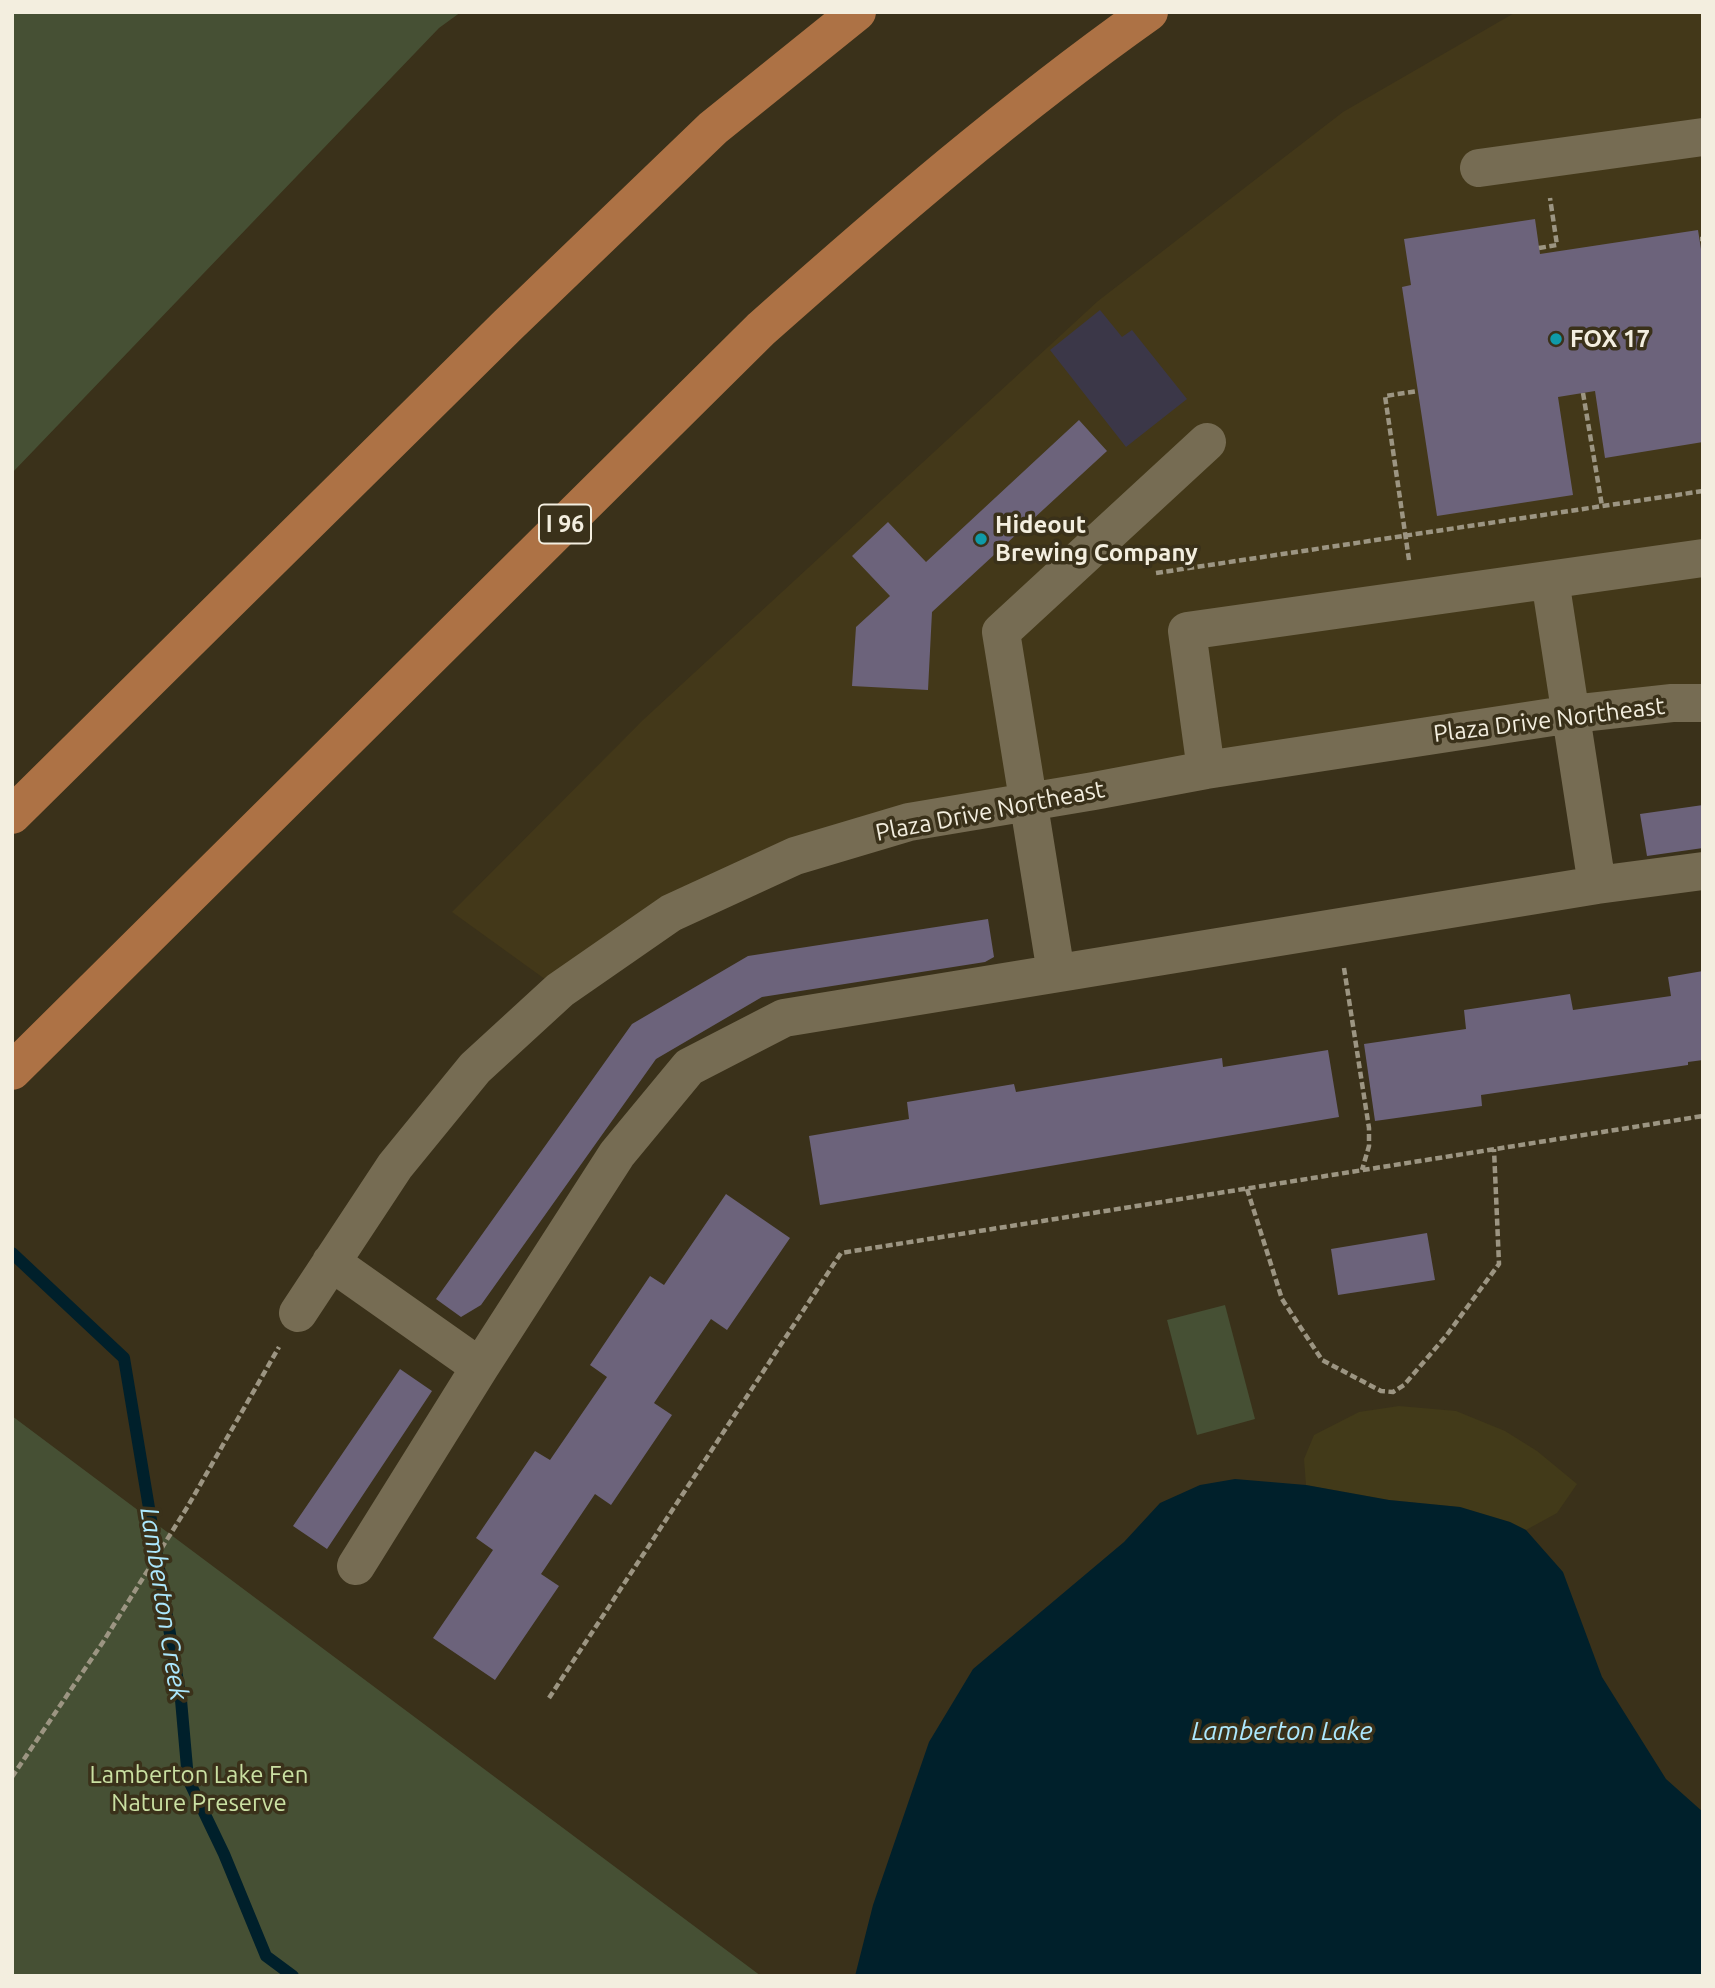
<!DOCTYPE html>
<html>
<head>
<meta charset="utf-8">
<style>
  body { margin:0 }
  #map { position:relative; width:1715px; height:1988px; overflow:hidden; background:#3a311a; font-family:Ubuntu,sans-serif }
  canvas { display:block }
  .frame { position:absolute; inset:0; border:14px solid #f3eedf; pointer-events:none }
</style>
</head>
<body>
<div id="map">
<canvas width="1715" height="1988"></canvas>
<div class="frame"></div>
</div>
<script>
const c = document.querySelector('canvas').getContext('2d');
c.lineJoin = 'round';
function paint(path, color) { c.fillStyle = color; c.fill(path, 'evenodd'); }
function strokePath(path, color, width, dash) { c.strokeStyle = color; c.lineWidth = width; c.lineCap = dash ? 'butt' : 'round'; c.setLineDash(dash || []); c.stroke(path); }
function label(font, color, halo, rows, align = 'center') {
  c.font = font + ' Ubuntu,sans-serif'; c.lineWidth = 7; c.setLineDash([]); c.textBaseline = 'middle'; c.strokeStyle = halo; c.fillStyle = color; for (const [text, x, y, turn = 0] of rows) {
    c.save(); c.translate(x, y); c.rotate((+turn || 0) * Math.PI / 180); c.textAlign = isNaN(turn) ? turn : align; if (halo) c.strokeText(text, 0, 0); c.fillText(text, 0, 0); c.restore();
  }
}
const built = new Path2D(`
  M1516 12H1703V703L795 856 560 990 452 912 643 720 1098 301 1343 112Z`);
const industrial = new Path2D(`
  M1100 310 1122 337 1132 330 1187 399 1126 447 1050 350Z`);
const green = new Path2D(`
  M12 12H461L439 28 12 473Z
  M1225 1305 1255 1419 1197 1435 1167 1320Z
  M12 1416 761 1976H12Z`);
const sand = new Path2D(`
  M1399 1406 1456 1411 1505 1431 1537 1451 1577 1484 1557 1513 1526 1530 1510 1522 1460 1507 1389 1500 1306 1485 1304 1459 1314 1435 1359 1412Z`);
const water = new Path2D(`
  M1235 1479 1306 1485 1389 1500 1460 1507 1510 1522 1526 1530 1563 1572 1602 1677 1666 1779 1703 1812V1976H855L873 1905 929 1742 973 1669 1124 1542 1160 1503 1200 1485Z`);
const stream = new Path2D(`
  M12 1253 124 1358 181 1700 188 1779 224 1854 266 1956 293 1976`);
const building = new Path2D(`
  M1535 219 1540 254 1698 230 1701 249H1703V442L1605 458 1595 391 1558 397 1573 495 1437 516 1402 287 1411 285 1404 239Z
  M1079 420 1107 451 932 612 928 690 852 686 856 627 890 596 852 556 888 522 926 562Z
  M1703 805V848L1647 856 1640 814Z
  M988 919 994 957 985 962 762 997 656 1059 481 1305 461 1317 436 1299 632 1024 748 956Z
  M1703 971V1060L1688 1062V1065L1481 1095 1482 1106 1375 1121 1364 1044 1466 1029 1464 1010 1570 994 1573 1010 1671 996 1668 977Z
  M1328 1050 1339 1117 820 1205 809 1136 909 1119 907 1102 1014 1084 1016 1092 1222 1058 1223 1067Z
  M726 1194 790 1238 727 1330 711 1319 654 1403 672 1415 611 1505 595 1494 541 1574 559 1586 495 1680 433 1638 493 1550 476 1538 535 1451 550 1460 607 1377 590 1365 650 1276 664 1285Z
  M1427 1233 1435 1280 1338 1295 1331 1249Z
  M400 1369 432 1391 327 1549 293 1526Z`);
const path = new Path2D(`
  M1700 239H1703
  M1539 248 1557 245 1550 198
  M1583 393 1602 506
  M1409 560 1385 396 1418 391
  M1156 573 1703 491
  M1344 968 1369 1128V1146L1362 1170
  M1247 1189 1282 1299 1322 1360 1381 1391 1393 1392 1404 1385 1446 1336 1499 1264 1494 1149
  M549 1698 841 1253 1703 1116
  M12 1777 103 1642 188 1506 279 1347`);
const minor = new Path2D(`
  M1479 168 1703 137
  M1550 580 1597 885
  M1206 770 1187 631 1703 558
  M1056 973 1001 632 1207 442
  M331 1262 480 1367
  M298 1313 395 1166 475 1068 560 990 671 913 795 856 909 822 1094 791 1206 770 1572 714 1672 703H1703
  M356 1566 480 1367 617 1154 689 1067 784 1018 1597 885 1703 871`);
const highway = new Path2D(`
  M12 815 508 325 713 128 857 12
  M12 1071 761 329C886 218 1012 109 1149 12`);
const markers = [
  [1556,339,7,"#0f9aa8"],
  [981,539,7,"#0f9aa8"]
];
const shields = [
  [565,524,52]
];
const shieldNames = [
  ["I 96",565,524]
];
const poiNames = [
  ["FOX 17",1570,339],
  ["Hideout",995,525],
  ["Brewing Company",995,553]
];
const streetNames = [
  ["Plaza Drive Northeast",1549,720,-7],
  ["Plaza Drive Northeast",990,811,-11]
];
const parkNames = [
  ["Lamberton Lake Fen",199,1775],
  ["Nature Preserve",199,1803]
];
const waterNames = [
  ["Lamberton Creek",164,1604,81],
  ["Lamberton Lake",1282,1731]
];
paint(built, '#433819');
paint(industrial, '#3b3748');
paint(green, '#465034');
paint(sand, '#423a19');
paint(water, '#00202b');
strokePath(stream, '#00202b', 12);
paint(building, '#6c637b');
strokePath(path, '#9c9582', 4.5, [7, 3.5]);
strokePath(minor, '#766c53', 38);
strokePath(highway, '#ad7245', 38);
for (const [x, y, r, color] of markers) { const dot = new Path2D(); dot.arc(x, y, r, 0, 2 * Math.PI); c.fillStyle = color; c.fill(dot); strokePath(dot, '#3a311a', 2.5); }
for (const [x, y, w] of shields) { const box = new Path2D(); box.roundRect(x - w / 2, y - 19.5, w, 39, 5); c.fillStyle = '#3a311a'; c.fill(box); strokePath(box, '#f3eedf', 2); }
label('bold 23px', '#f3eedf', null, shieldNames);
label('bold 24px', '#f3eedf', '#3a311a', poiNames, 'left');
label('24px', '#f3eedf', '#3a311a', streetNames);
label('24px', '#cae0a2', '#3a311a', parkNames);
label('italic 26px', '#ace8fe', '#3a311a', waterNames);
</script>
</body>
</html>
